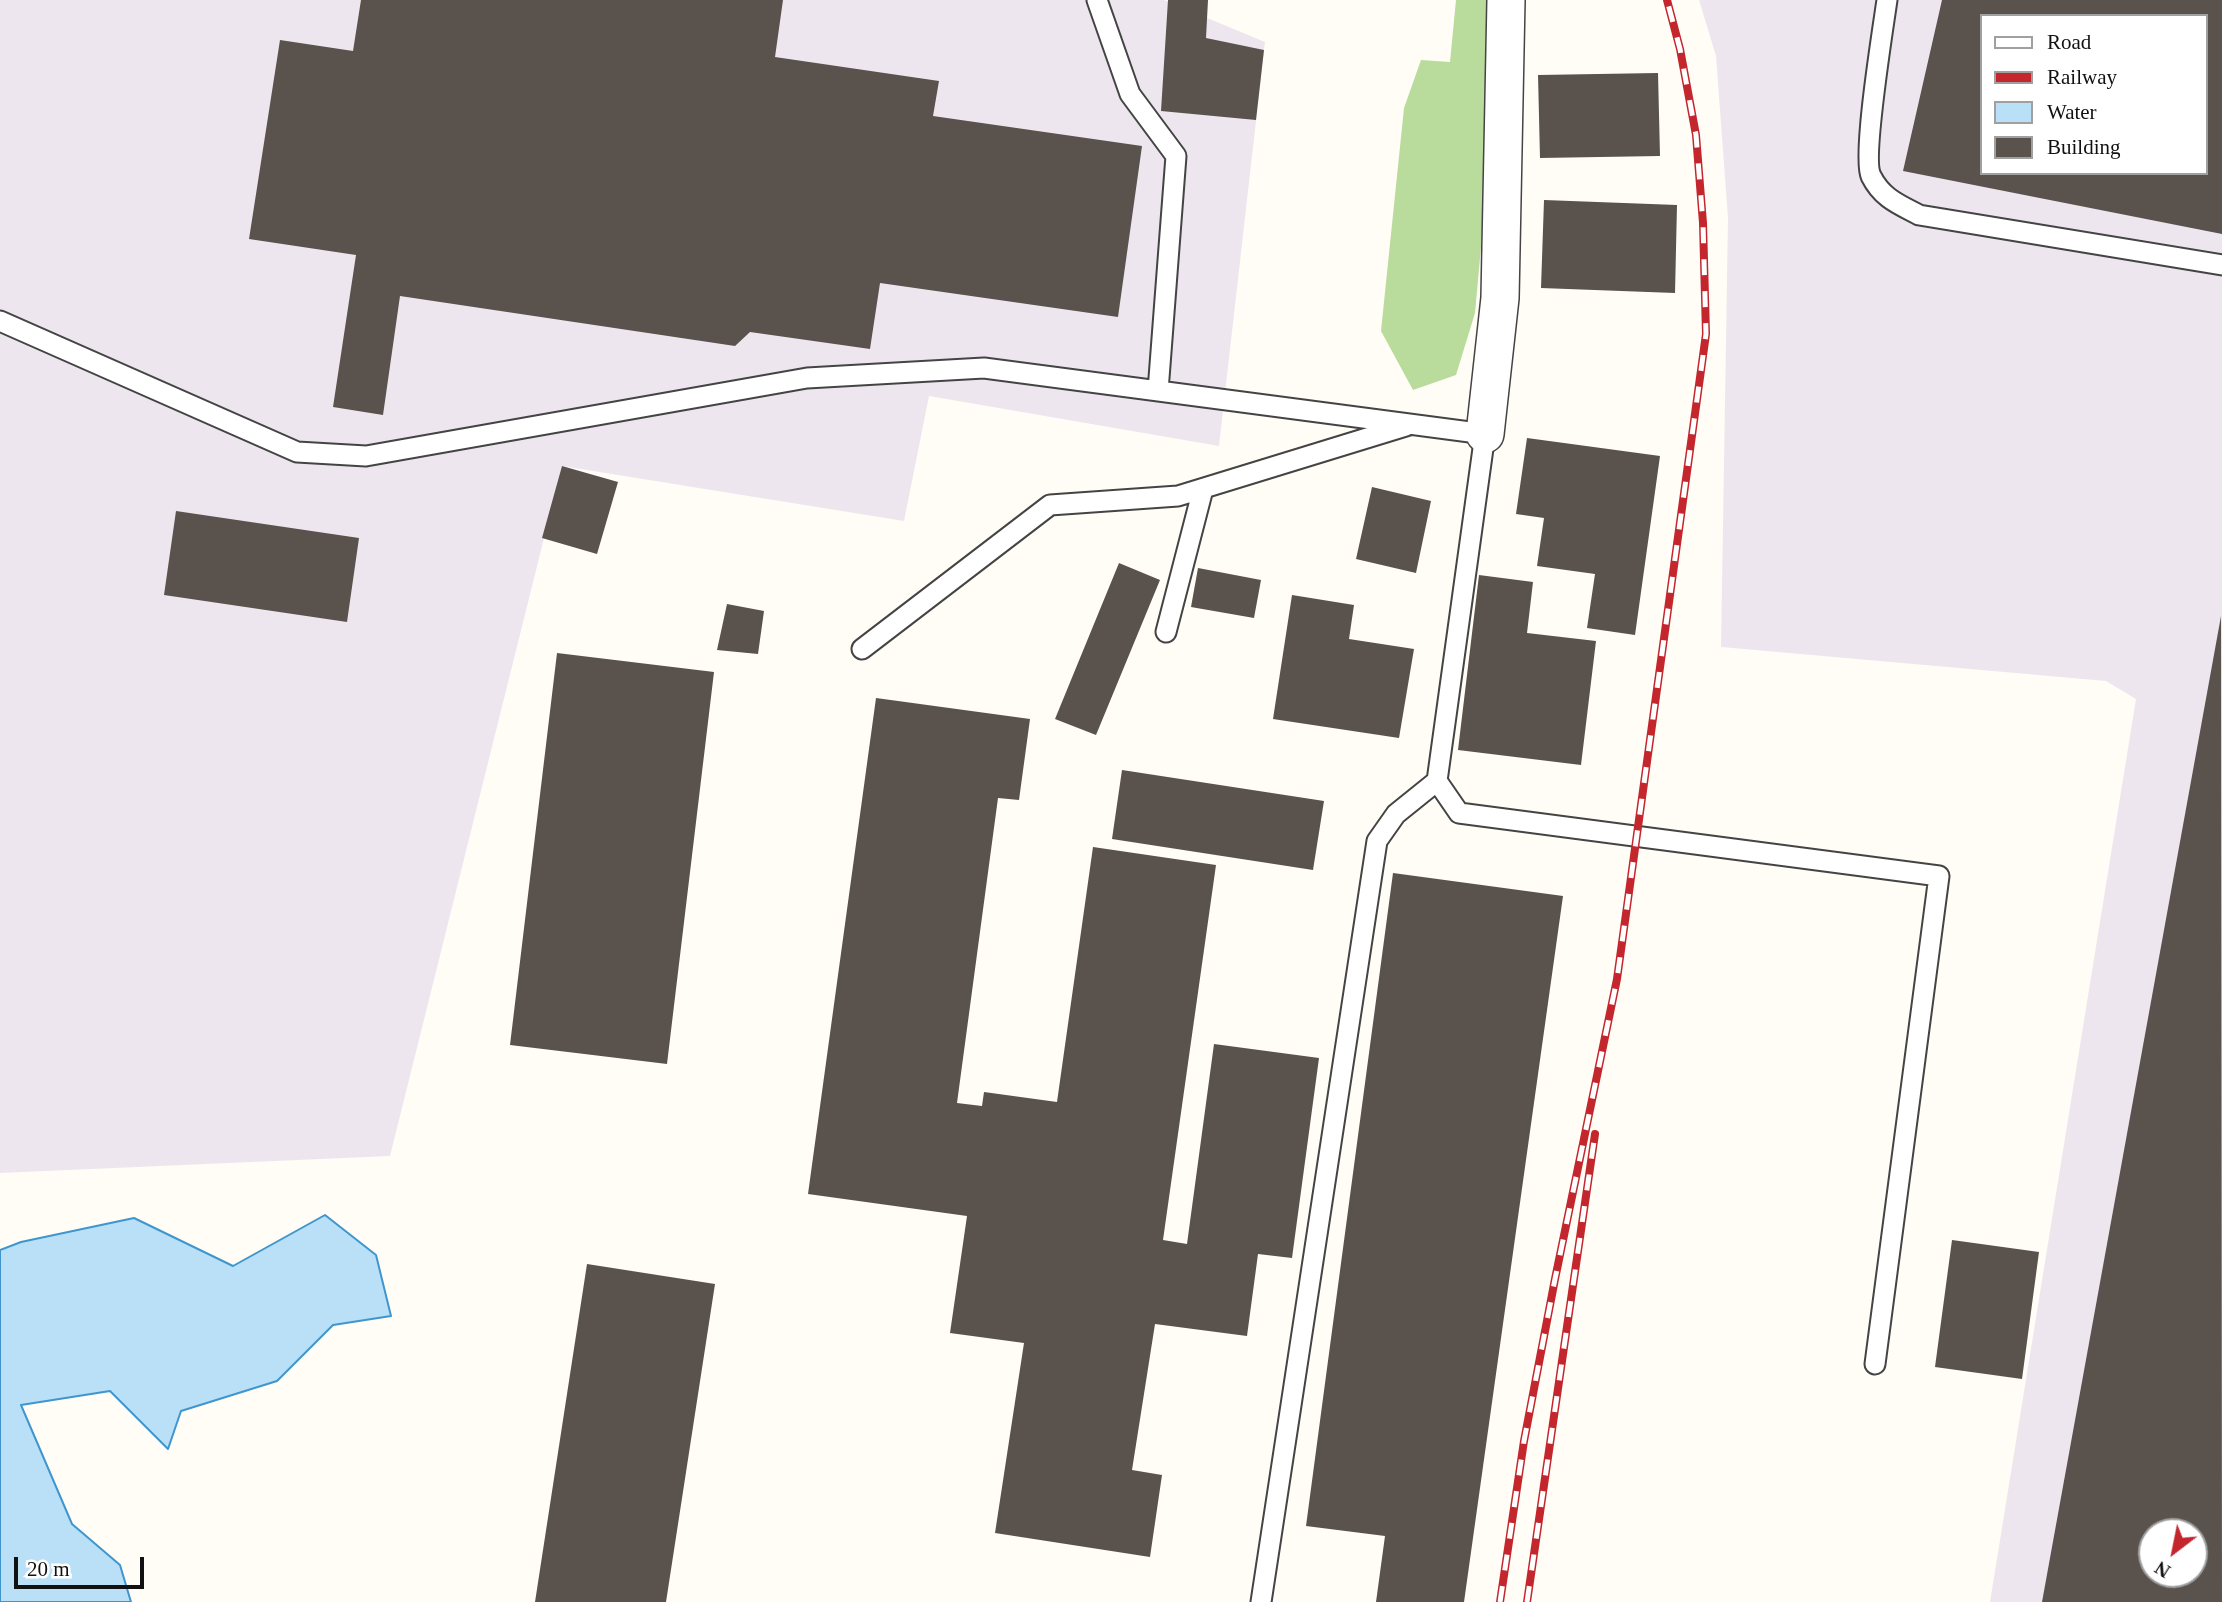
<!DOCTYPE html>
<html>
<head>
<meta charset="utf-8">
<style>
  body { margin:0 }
  #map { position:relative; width:2222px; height:1602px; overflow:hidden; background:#fffdf5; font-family:Georgia,serif }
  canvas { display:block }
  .legend { position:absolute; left:1980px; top:14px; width:228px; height:161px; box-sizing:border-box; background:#fff; border:2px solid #a0a0a0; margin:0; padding:9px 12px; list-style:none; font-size:21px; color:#111 }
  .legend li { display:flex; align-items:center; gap:14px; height:35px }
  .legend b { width:35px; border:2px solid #a0a0a0 }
  .north { position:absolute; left:2138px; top:1518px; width:70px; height:70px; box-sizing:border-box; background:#fff; border:2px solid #a0a0a0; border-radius:50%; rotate:212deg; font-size:19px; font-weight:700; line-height:28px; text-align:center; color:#111 }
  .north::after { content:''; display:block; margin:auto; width:24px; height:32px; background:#c4262e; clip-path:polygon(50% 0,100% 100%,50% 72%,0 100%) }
  .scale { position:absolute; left:14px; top:1557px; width:130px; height:32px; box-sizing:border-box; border:4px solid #111; border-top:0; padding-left:9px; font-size:21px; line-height:24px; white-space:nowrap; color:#111; -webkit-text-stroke:5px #fff; paint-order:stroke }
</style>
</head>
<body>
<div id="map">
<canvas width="2222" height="1602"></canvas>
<ul class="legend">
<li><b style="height:9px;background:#fff"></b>Road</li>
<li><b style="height:9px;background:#c4262e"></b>Railway</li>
<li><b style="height:19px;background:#b9e0f7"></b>Water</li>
<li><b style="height:19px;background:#5a524d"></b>Building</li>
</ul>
<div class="north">N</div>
<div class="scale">20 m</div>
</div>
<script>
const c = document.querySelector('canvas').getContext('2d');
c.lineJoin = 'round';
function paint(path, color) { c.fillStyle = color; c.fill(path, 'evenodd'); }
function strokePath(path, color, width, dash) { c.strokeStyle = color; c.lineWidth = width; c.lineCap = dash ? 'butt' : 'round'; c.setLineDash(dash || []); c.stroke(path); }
const industrial = new Path2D(`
  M0 0H1164L1265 42 1219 446 929 396 904 521 562 466 390 1156 0 1173Z
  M1699 0H2222V1602H1990L2136 699 2106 681 1721 647 1728 218 1716 56ZM1982 16H2206V173H1982ZM2152 1532H2194V1574H2152Z`);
const forest = new Path2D(`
  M1456 0H1491L1485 203 1475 313 1456 375 1413 390 1381 331 1404 108 1421 60 1450 62Z`);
const water = new Path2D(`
  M325 1215 376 1255 391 1316 333 1325 277 1381 181 1411 168 1449 110 1391 21 1405 72 1524 120 1565 131 1602H0V1250L21 1242 134 1218 233 1266Z`);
const building = new Path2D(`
  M361 0H783L775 57 939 81 933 116 1142 146 1118 317 880 283 870 349 750 332 735 346 400 296 383 415 333 407 356 255 249 239 280 40 353 51Z
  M1168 0H1208L1206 38 1264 50 1256 120 1161 111Z
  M1942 0H2222V234L1903 171ZM1982 16H2206V173H1982Z
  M1658 73 1660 156 1540 158 1538 75Z
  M1544 200 1677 205 1675 293 1541 288Z
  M1527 438 1660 456 1635 635 1587 628 1595 574 1537 566 1544 518 1516 514Z
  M562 466 618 482 597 554 542 538Z
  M1372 487 1431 501 1416 573 1356 559Z
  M176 511 359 538 347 622 164 595Z
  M1119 563 1160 580 1096 735 1055 719Z
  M1198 568 1261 580 1254 618 1191 607Z
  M1479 575 1533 582 1527 633 1596 641 1581 765 1458 750Z
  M1292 595 1354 605 1349 639 1414 649 1399 738 1273 719Z
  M727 604 764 611 758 654 717 650Z
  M2221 616 2222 1602H2042ZM2152 1532H2194V1574H2152Z
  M557 653 714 672 667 1064 510 1045Z
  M876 698 1030 719 1019 800 998 798 957 1103 982 1106 984 1092 1057 1102 1093 847 1216 865 1163 1240 1187 1244 1214 1044 1319 1058 1292 1258 1258 1254 1247 1336 1155 1324 1132 1470 1162 1475 1150 1557 995 1533 1024 1343 950 1333 967 1216 808 1194Z
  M1122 770 1324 801 1313 870 1112 839Z
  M1393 873 1563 896 1464 1602H1376L1385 1536 1306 1526Z
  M1952 1240 2039 1252 2022 1379 1935 1367Z
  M587 1264 715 1284 666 1602H535Z`);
const service = new Path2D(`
  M1097 0 1130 94 1176 156 1158 391
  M1887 0C1883 28 1862 158 1871 176 1882 198 1898 204 1919 215L2222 265
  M0 321 297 452 366 456 807 378 984 368 1485 434 1437 781 1459 813 1939 876 1875 1364
  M1166 632 1203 489
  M862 649 1050 505 1178 496 1406 426
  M1261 1602 1377 841 1396 814 1437 781`);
const minor = new Path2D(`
  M1485 434 1500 298 1506 0`);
const rail = new Path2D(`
  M1500 1602 1524 1441 1555 1279 1617 979 1706 334 1703 223 1696 135 1680 49 1667 0
  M1527 1602 1595 1134`);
paint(industrial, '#eee6ef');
paint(forest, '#b9dc9c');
paint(water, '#b9e0f7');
strokePath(water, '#3f96cf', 2);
paint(building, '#5a524d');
strokePath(service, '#444', 23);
strokePath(minor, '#444', 40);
strokePath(service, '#fff', 19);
strokePath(minor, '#fff', 37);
strokePath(rail, '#c4262e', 8);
strokePath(rail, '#fff', 5, [16]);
</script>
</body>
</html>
